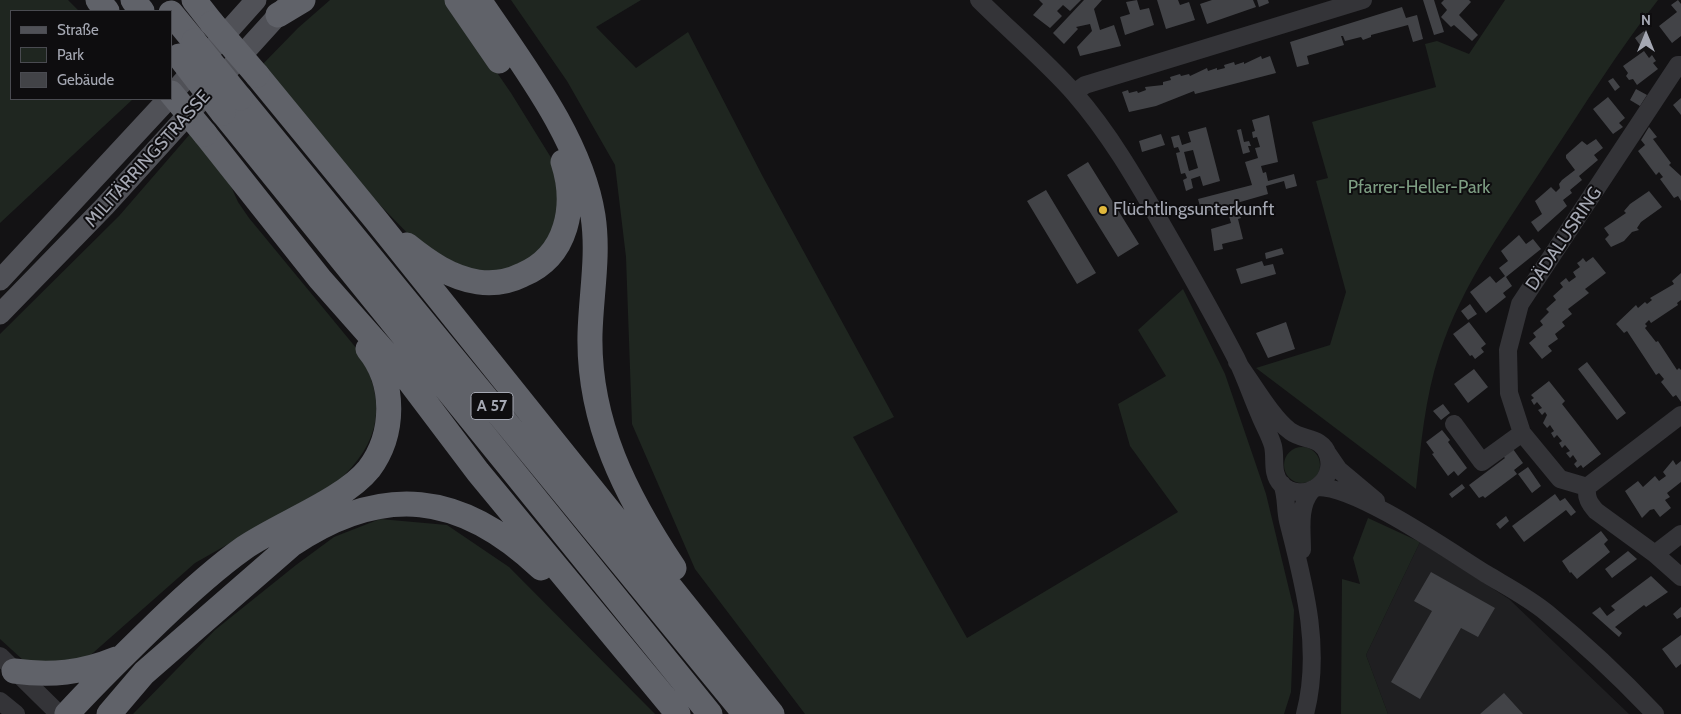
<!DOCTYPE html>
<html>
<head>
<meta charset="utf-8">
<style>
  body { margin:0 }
  #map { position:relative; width:1681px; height:714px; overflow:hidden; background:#131214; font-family:Cabin,sans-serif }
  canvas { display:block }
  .legend { position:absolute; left:10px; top:10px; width:162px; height:90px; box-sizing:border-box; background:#0e0d0f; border:1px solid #4a4b51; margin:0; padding:6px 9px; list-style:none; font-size:15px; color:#a5a8b3 }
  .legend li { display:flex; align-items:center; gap:10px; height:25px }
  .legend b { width:25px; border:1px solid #4a4b51 }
  .north { position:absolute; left:1621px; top:10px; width:50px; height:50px; -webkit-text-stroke:4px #0e0d0f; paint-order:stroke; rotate:0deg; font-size:14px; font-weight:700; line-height:20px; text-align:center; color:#a5a8b3 }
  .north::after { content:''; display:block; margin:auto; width:18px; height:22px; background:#a5a8b3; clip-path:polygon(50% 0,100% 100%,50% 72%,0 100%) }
</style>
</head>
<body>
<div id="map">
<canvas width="1681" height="714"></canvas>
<ul class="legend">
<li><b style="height:6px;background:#505157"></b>Straße</li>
<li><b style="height:14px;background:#1f2620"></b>Park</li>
<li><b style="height:14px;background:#424347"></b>Gebäude</li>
</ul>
<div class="north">N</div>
</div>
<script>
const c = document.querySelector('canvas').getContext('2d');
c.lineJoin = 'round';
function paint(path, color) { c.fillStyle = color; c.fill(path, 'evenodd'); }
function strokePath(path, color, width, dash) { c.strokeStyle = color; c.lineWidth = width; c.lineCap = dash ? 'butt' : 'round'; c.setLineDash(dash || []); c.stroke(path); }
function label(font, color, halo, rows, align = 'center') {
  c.font = font + ' Cabin,sans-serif'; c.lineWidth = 4; c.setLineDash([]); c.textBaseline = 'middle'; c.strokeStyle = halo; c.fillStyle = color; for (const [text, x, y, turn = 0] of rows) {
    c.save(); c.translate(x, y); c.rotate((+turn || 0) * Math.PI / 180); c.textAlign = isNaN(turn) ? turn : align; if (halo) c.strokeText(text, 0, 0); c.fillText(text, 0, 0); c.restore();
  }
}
const built = new Path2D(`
  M1420 542 1509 599 1629 714H1388L1366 655Z`);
const green = new Path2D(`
  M0 0H68L79 11H11V99H133L0 223Z
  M330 0H447L511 93 550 156 555 166 562 216 533 262 479 275 415 241 379 204 260 67 298 28Z
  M511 0H641L596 27 636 68 688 32 763 177 894 417 853 437 967 638 1178 512 1130 446 1118 404 1166 376 1138 330 1183 289 1225 374 1266 494 1294 610 1291 692 1284 714H805L695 569 632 424 626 257 615 165 567 81Z
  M1505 0H1658C1618 51 1584 106 1548 160 1508 222 1462 283 1439 355 1425 398 1421 444 1416 489L1256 368 1330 345 1346 292 1316 181 1328 178 1312 122 1436 87 1425 44 1437 41 1469 54Z
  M190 134 229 182 238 202 249 218 357 349C388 401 382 442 337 482L195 563 85 660 68 667 23 660 0 639V334L119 216Z
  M1284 465a18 18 0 1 1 36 0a18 18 0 1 1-36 0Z
  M1368 518 1420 542 1366 655 1388 714H1341L1342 579 1360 584 1353 558Z
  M380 519 447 525 509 567 655 714H133L215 630 296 565 334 537Z`);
const building = new Path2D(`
  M1039 0H1081L1070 11 1063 5 1057 11 1062 16 1050 28 1033 15 1043 4Z
  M1084 0H1102L1094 9 1100 30 1114 25 1121 46 1080 56 1077 47 1092 31 1090 24 1076 27 1078 29 1064 44 1053 33Z
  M1137 0 1140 10 1149 8 1154 25 1125 35 1120 17 1130 14 1126 2Z
  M1157 0H1178L1180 5 1189 2 1195 20 1166 29Z
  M1212 0H1253L1256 7 1207 24 1200 4Z
  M1257 0H1268L1269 3 1259 7Z
  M1423 0H1434L1444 32 1434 35Z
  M1444 0H1469L1471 2 1459 15 1478 35 1472 41 1454 25 1451 27 1441 17 1447 10 1441 3Z
  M1678 0 1681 4V36L1672 43 1659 26 1677 12 1671 5Z
  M1402 7 1406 18 1417 15 1423 39 1413 42 1408 25 1371 35V37L1363 40 1361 37 1345 41 1343 36H1341L1344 45 1307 56 1309 64 1297 67 1290 42Z
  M1644 31 1651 41 1642 48 1635 38Z
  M1644 51 1649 58 1652 55 1656 61 1653 63 1658 69 1637 85 1633 79 1629 80 1626 76 1628 73 1623 66Z
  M1261 56 1262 59 1270 56 1276 73 1195 94 1194 91 1156 106 1129 112 1122 92 1128 90 1129 93 1137 91 1138 93 1146 90 1145 87 1163 85V82L1171 80 1170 77 1180 74 1181 76 1189 74 1190 76 1207 68 1208 71 1217 68V70L1225 68 1224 65 1234 62 1235 65 1244 62V64Z
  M1613 78 1620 87 1615 91 1608 81Z
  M1636 89 1647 95 1640 106 1630 100Z
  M1608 97 1625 118 1619 123 1623 127 1613 134 1593 109Z
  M1681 98V115L1673 105Z
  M1269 115 1278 162 1261 166 1263 173 1266 172 1268 181 1294 174 1297 186 1286 189 1284 181 1266 186 1268 194 1202 213 1198 199 1252 185 1245 162 1258 158 1255 148 1260 147 1257 137 1253 138 1252 132 1255 131 1252 120Z
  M1206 127 1220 181 1203 186 1200 176 1191 179 1193 188 1186 191 1183 180 1187 178 1185 173 1181 174 1176 153 1180 152 1178 147 1174 148 1171 137 1179 135 1182 145 1191 142 1188 132ZM1193 150 1198 168 1189 171 1184 152Z
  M1649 127 1657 137 1653 139 1671 163 1669 165 1681 176V201L1678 196 1674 198 1660 179 1663 177 1659 172 1656 175 1638 151 1645 145 1641 140Z
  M1241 129 1244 142 1249 141 1251 146H1248L1250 152 1243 154 1237 130Z
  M1161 134 1165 145 1142 152 1139 141Z
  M1596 139 1603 148 1594 155 1598 160 1579 176 1582 180 1570 190 1572 193 1563 200 1567 206 1538 232 1531 222 1542 214 1535 201 1551 187 1556 192 1560 188 1559 184 1562 180 1575 170 1566 158V155L1582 141 1587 145Z
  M1088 162 1139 244 1118 257 1067 175Z
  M1046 190 1096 273 1077 284 1027 201Z
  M1649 191 1662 207 1641 222 1637 228 1639 230 1632 232 1624 241 1611 247 1605 239 1609 235 1604 228 1626 213 1624 211 1630 204Z
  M1239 210 1241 218 1238 219 1243 239 1222 244 1223 249 1214 251 1211 229 1231 223 1228 213Z
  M1519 235 1526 244 1533 239 1541 249 1506 277 1512 286 1503 293 1506 297 1486 313 1470 292 1490 276 1496 283 1505 276 1499 268 1508 261 1501 251Z
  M1282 248 1284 254 1266 259 1265 253Z
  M1593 257 1606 273 1585 289 1589 293 1568 309 1572 314 1562 322 1565 326 1555 334 1558 339 1548 346 1552 351 1542 359 1529 343 1536 337 1533 333 1543 325 1540 321 1549 312 1546 309 1556 300 1553 296 1563 287 1560 283 1566 278 1569 282 1576 277 1573 272 1580 267 1577 263 1580 261 1583 258 1586 262Z
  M1262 261 1264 266 1273 264 1276 274 1241 284 1236 269Z
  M1681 273V300L1677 303 1678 305 1651 323 1649 320 1645 324 1647 326 1645 328 1656 342 1658 341 1677 370 1679 368 1681 370V402L1676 395 1673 397 1661 382 1664 379 1659 373 1656 375 1627 331 1624 333 1616 324 1636 305 1638 308 1645 302 1647 304 1652 300 1650 298 1674 284 1672 281Z
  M1470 304 1477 314 1468 320 1461 311Z
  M1286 322 1295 349 1268 358 1256 333Z
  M1469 322 1486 344 1481 348 1484 352 1475 359 1472 355 1470 356 1453 334Z
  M1587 362 1626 413 1617 420 1578 369Z
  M1474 369 1488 387 1468 403 1454 384Z
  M1549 381 1565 401 1562 404 1601 454 1583 468 1581 465 1577 468 1574 464 1577 461 1573 455 1570 458 1566 453 1570 451 1565 445 1562 448 1559 443 1562 441 1557 435 1554 438 1551 433 1554 431 1550 425 1547 428 1543 423 1547 415 1545 412 1542 415 1538 410 1542 408 1537 402 1534 405 1531 400 1534 398 1531 395Z
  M1443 404 1450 413 1441 420 1433 411Z
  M1442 430 1450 440 1448 442 1467 468 1458 476 1454 471 1448 476 1432 454 1434 453 1426 442Z
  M1513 449 1523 463 1514 470 1517 474 1485 498 1483 496 1479 498 1469 485 1505 458 1503 456Z
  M1673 460 1676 465 1681 461V482L1667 493 1670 497 1665 500 1671 508 1660 517 1654 509 1650 510 1642 518 1625 491 1638 481 1643 487 1655 476 1659 481 1666 476 1663 472Z
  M1528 467 1541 486 1532 493 1518 474Z
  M1462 484 1465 488 1452 498 1449 494Z
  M1555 494 1560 501 1565 498 1576 512 1571 516 1566 510 1524 542 1512 526Z
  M1506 516 1509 521 1500 529 1496 524Z
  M1601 531 1608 540 1604 544 1610 552 1577 579 1571 572 1570 573 1562 561Z
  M1628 551 1637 559 1612 578 1605 569Z
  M1431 572 1495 608 1478 637 1461 628 1420 699 1391 682 1432 611 1414 601Z
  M1651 576 1668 592 1646 607 1644 605 1615 627 1622 633 1619 637 1592 613 1600 607 1607 616 1615 610 1611 606Z
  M1681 607V617L1677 619 1673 614Z
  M1681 635V664L1676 668 1662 649Z
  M1504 693 1523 714H1480Z`);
const minor = new Path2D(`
  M979 0C1010 31 1046 61 1075 94 1109 133 1135 178 1161 223 1187 268 1212 312 1236 358 1245 376 1251 395 1259 413 1263 424 1270 435 1273 446 1276 459 1271 473 1281 484 1302 505 1337 483 1328 455 1322 436 1303 441 1290 431 1272 418 1251 381 1237 362
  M1074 93 1085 85 1363 0
  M1454 424 1482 462 1522 433
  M1328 454 1339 470 1376 501
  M1282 484C1287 496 1285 508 1288 521 1304 584 1322 649 1305 714
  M1318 487C1358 487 1449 551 1486 574 1506 586 1529 598 1547 613 1585 644 1621 678 1655 714
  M1587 487 1560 479 1522 433 1509 393 1508 350 1520 304 1678 65H1681
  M1587 487C1586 498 1589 503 1596 511L1655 554 1681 577
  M1587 487 1681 415
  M1302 550C1302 530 1298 507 1311 491
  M1655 554 1681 534
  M0 656 59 714
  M0 701 16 714`);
const major = new Path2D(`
  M171 95 256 0
  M0 280 168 99
  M0 314 105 206 290 2`);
const highway = new Path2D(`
  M98 0 107 11
  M133 0 142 11
  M194 0 212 23
  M457 0 499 61
  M479 0C522 64 581 139 593 216 599 255 591 295 590 334 588 422 626 496 674 568
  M171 13 194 41
  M278 15 303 0
  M257 75 376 220 772 714
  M240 98 745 714
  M223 113 710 714
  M205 134 320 279 404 374 478 472 678 714
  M407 245C428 262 451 278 478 282 493 284 508 282 522 275 568 256 577 205 563 162
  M14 671C51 676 82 673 116 659
  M67 714C96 682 127 652 158 622 185 596 213 570 244 548 279 524 344 500 369 469 395 434 396 383 368 349
  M109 714 144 673 291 545C383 483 461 492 541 568`);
const highwayBridge = new Path2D(`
  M212 23 257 75
  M194 41 240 98
  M179 56 223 113
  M171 93 205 134`);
const markers = [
  [1103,210,5,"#e2b93c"]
];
const shields = [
  [492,406,42]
];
const shieldNames = [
  ["A 57",492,406]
];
const streetNames = [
  ["MILITÄRRINGSTRASSE",148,159,-48],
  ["DÄDALUSRING",1564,239,-56]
];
const parkNames = [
  ["Pfarrer-Heller-Park",1419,188]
];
const poiNames = [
  ["Flüchtlingsunterkunft",1113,210]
];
paint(built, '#1f1f21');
paint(green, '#1f2620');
paint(building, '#424347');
strokePath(minor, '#343438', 18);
strokePath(major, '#505157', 21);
strokePath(highway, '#606269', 25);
strokePath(highwayBridge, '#606269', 25);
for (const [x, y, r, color] of markers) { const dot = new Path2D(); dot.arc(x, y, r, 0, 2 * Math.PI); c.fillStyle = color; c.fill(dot); strokePath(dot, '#0e0d0f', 2); }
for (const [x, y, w] of shields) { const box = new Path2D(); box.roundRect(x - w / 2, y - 13.5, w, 27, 4); c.fillStyle = '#0e0d0f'; c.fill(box); strokePath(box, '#a5a8b3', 1); }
label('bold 16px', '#a5a8b3', null, shieldNames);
label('18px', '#a5a8b3', '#0e0d0f', streetNames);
label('18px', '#7d9d82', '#0e0d0f', parkNames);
label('18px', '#a5a8b3', '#0e0d0f', poiNames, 'left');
</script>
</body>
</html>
